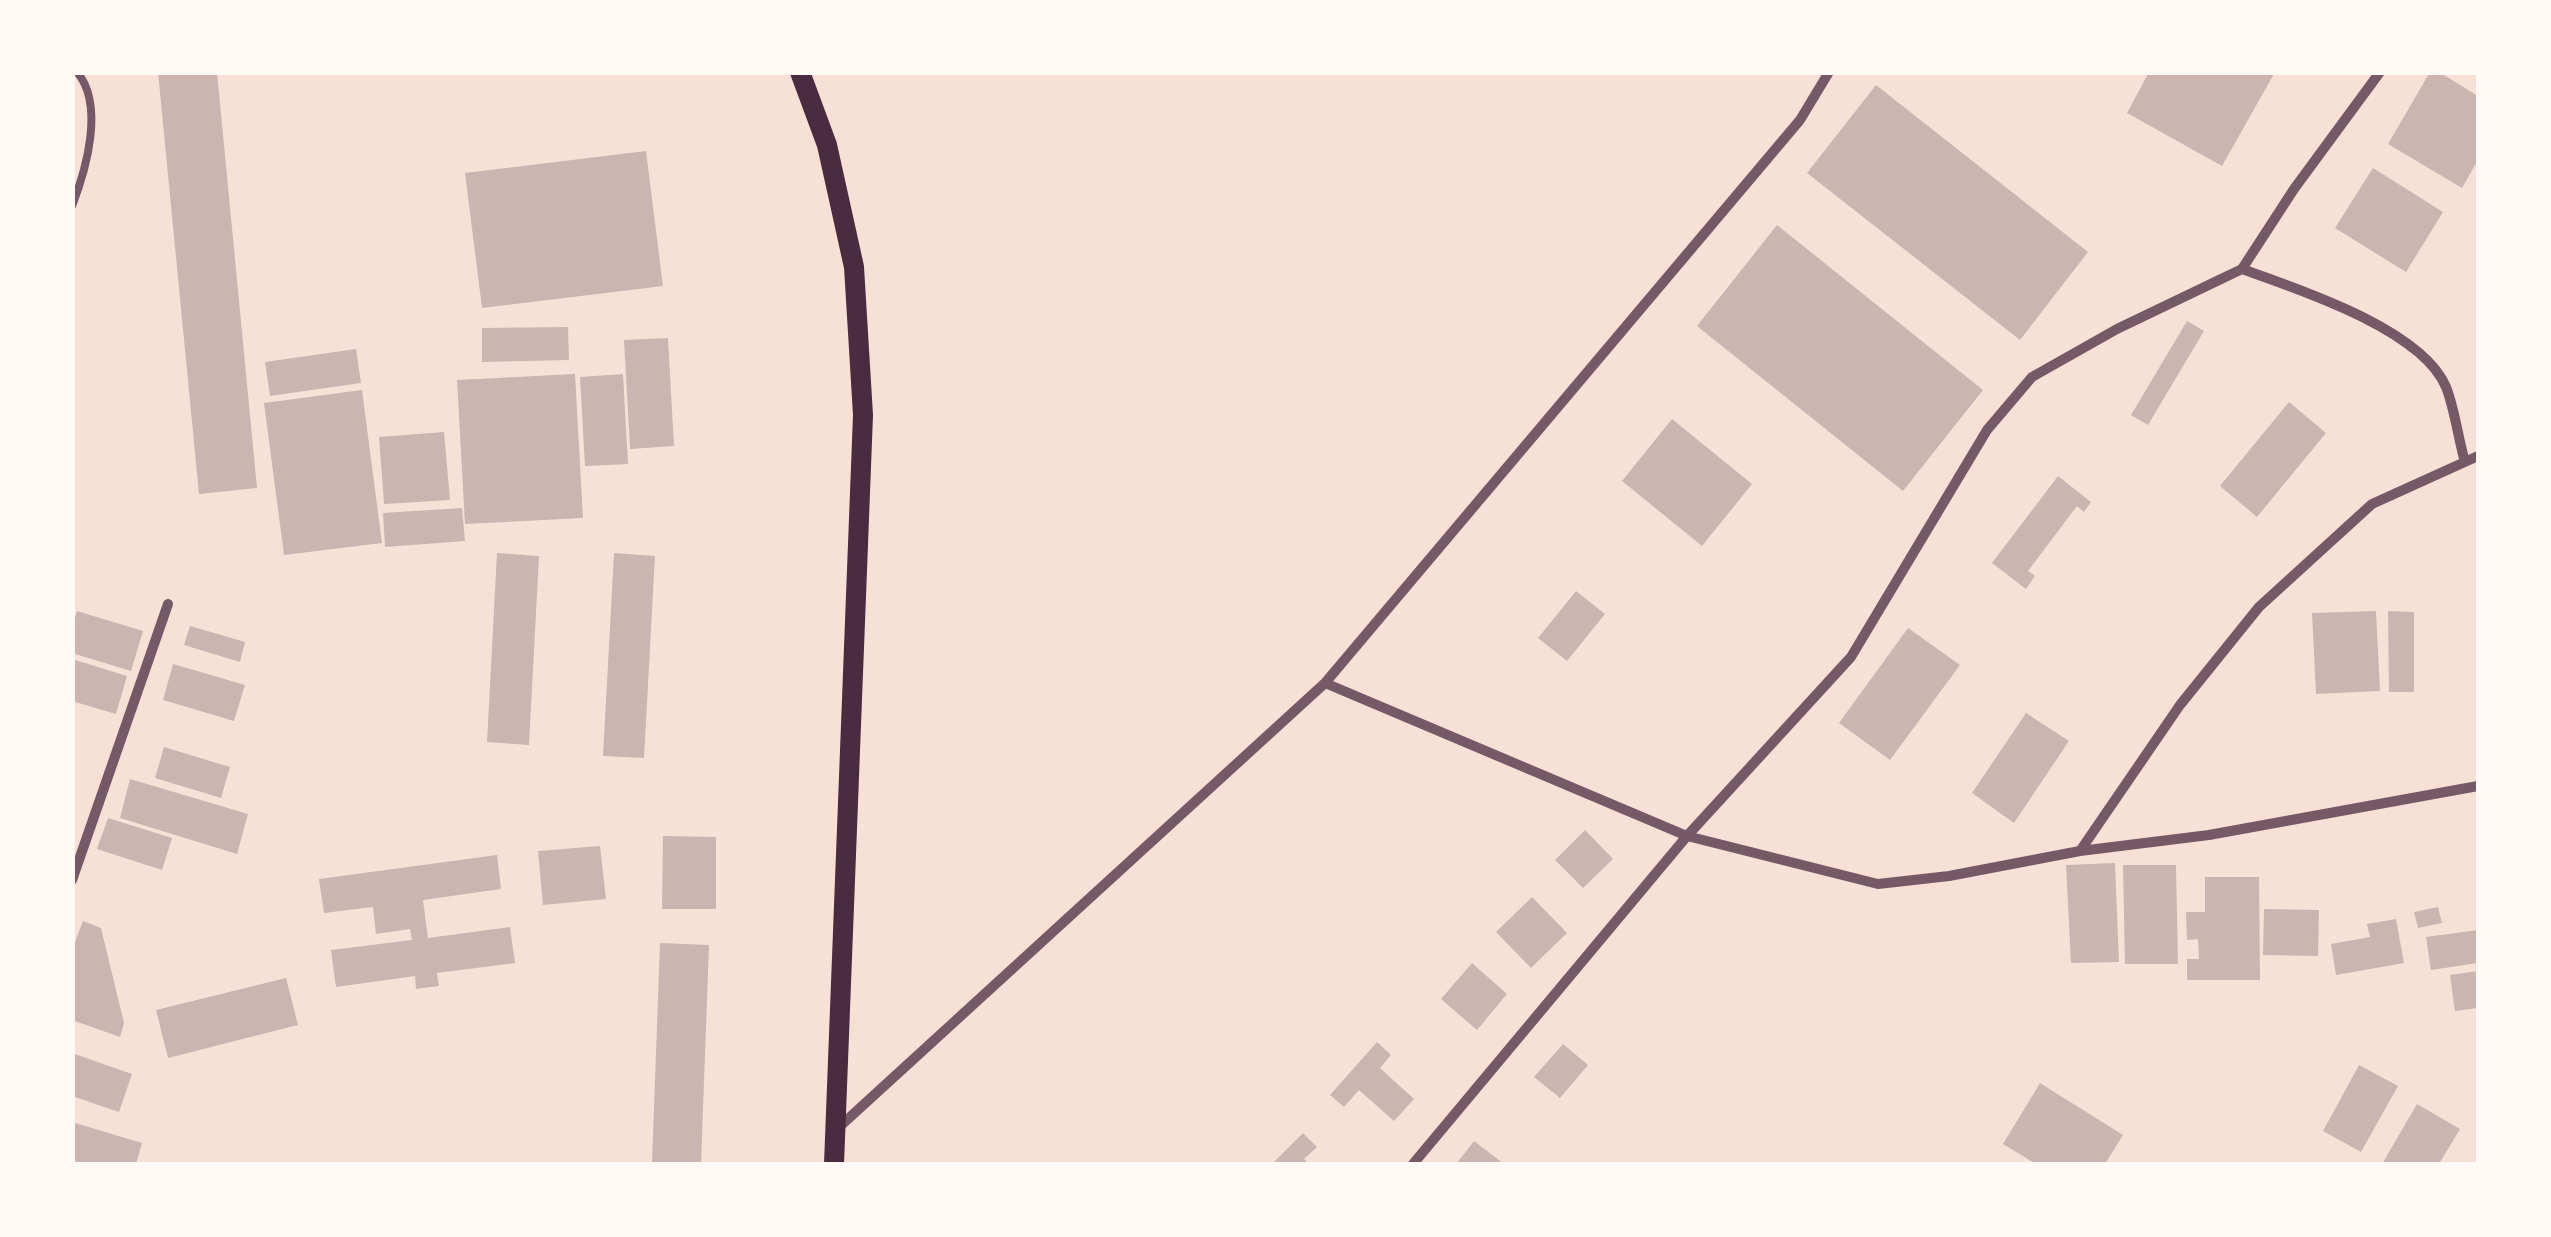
<!DOCTYPE html>
<html>
<head>
<meta charset="utf-8">
<style>
  body { margin:0 }
  #map { position:relative; width:2551px; height:1237px; overflow:hidden; background:#f7e1d7; font-family:Montserrat,sans-serif }
  canvas { display:block }
  .frame { position:absolute; inset:0; border:75px solid #fffaf5; pointer-events:none }
</style>
</head>
<body>
<div id="map">
<canvas width="2551" height="1237"></canvas>
<div class="frame"></div>
</div>
<script>
const c = document.querySelector('canvas').getContext('2d');
c.lineJoin = 'round';
function paint(path, color) { c.fillStyle = color; c.fill(path, 'evenodd'); }
function strokePath(path, color, width, dash) { c.strokeStyle = color; c.lineWidth = width; c.lineCap = dash ? 'butt' : 'round'; c.setLineDash(dash || []); c.stroke(path); }
const building = new Path2D(`
  M158 72H217L257 488 199 494Z
  M2149 72H2275L2222 166 2127 113Z
  M2430 72H2439L2478 96V160L2462 188 2388 144Z
  M1876 85 2088 252 2020 340 1807 173Z
  M646 151 663 286 482 308 465 173Z
  M2373 168 2443 212 2406 272 2335 228Z
  M1777 225 1983 390 1903 491 1697 326Z
  M2187 321 2204 331 2148 425 2131 415Z
  M568 327 569 360 482 362V328Z
  M668 338 674 446 630 449 624 340Z
  M356 349 361 383 270 396 265 362Z
  M575 374 583 518 465 524 457 380Z
  M623 374 628 464 585 466 580 377Z
  M362 390 382 543 284 555 264 403Z
  M2289 402 2326 433 2257 517 2220 486Z
  M1672 419 1752 484 1702 546 1622 481Z
  M444 432 450 500 384 504 379 437Z
  M2058 476 2091 502 2084 512 2077 506 2028 571 2035 576 2026 589 1992 563Z
  M462 508 465 541 385 547 383 513Z
  M497 553 539 556 529 745 487 742Z
  M614 553 655 556 644 758 603 756Z
  M1576 591 1605 614 1567 661 1538 638Z
  M77 611 143 631 131 671 72 653V627Z
  M2376 611 2380 691 2316 694 2312 613Z
  M2388 611 2414 612V692H2389Z
  M190 626 245 642 240 662 184 645Z
  M1908 628 1960 665 1890 760 1839 723Z
  M72 659 127 676 116 714 72 701Z
  M173 664 245 685 234 721 163 700Z
  M2026 713 2069 741 2014 823 1972 793Z
  M164 747 230 767 221 798 155 778Z
  M130 779 248 814 237 854 120 818Z
  M108 818 172 838 162 870 97 849Z
  M1585 830 1613 859 1583 888 1555 860Z
  M663 836 716 837V909H662Z
  M600 846 606 899 543 905 538 851Z
  M497 855 501 889 423 900 428 938 510 927 515 963 437 973 439 986 416 989 415 976 336 987 331 950 412 940 410 929 376 934 373 907 324 913 319 879Z
  M2115 863 2119 962 2071 963 2066 865Z
  M2123 865H2176L2178 964H2125Z
  M2205 877H2259L2260 980H2187V959H2199L2198 939 2187 940 2186 912H2205Z
  M1532 897 1567 933 1531 968 1496 932Z
  M2438 907 2442 923 2418 928 2414 912Z
  M2264 909 2319 910 2318 956 2263 955Z
  M2396 919 2404 963 2336 975 2331 944 2370 937 2367 924Z
  M83 921 101 928 124 1023 120 1037 72 1020V950Z
  M2478 930V963L2431 970 2426 937Z
  M660 943 709 945 701 1164 652 1163Z
  M1472 963 1507 994 1477 1030 1441 999Z
  M2478 971V1008L2455 1011 2450 975Z
  M286 978 298 1025 168 1058 156 1010Z
  M1377 1042 1391 1055 1380 1068 1414 1099 1394 1121 1359 1090 1344 1107 1330 1095Z
  M1563 1044 1588 1065 1560 1098 1534 1077Z
  M72 1053 132 1074 119 1112 72 1096Z
  M2359 1065 2398 1086 2361 1152 2323 1131Z
  M2040 1083 2123 1135 2105 1164H2036L2003 1144Z
  M2417 1104 2460 1129 2439 1164H2382Z
  M72 1122 142 1143 136 1164H72Z
  M1303 1133 1317 1147 1304 1159 1309 1164H1272Z
  M1474 1141 1504 1164H1456Z`);
const service = new Path2D(`
  M72 206C86 170 105 105 77 72`);
const minor = new Path2D(`
  M2242 269C2298 289 2422 329 2446 387 2455 410 2458 438 2465 462
  M1325 683 1687 836 1878 884 1949 876 2080 851 2209 835 2478 786
  M2080 851 2180 705 2259 607 2372 504 2478 456
  M72 880 168 604
  M837 1129 1325 683 1800 120 1829 72
  M1413 1164 1687 836 1851 657 1987 430 2032 377 2117 329 2242 269 2294 189 2380 72`);
const secondary = new Path2D(`
  M800 72 827 145 854 267 863 415 834 1164`);
paint(building, '#ccb4b1');
strokePath(service, '#755966', 8);
strokePath(minor, '#755966', 10);
strokePath(secondary, '#4a2c40', 20);
</script>
</body>
</html>
